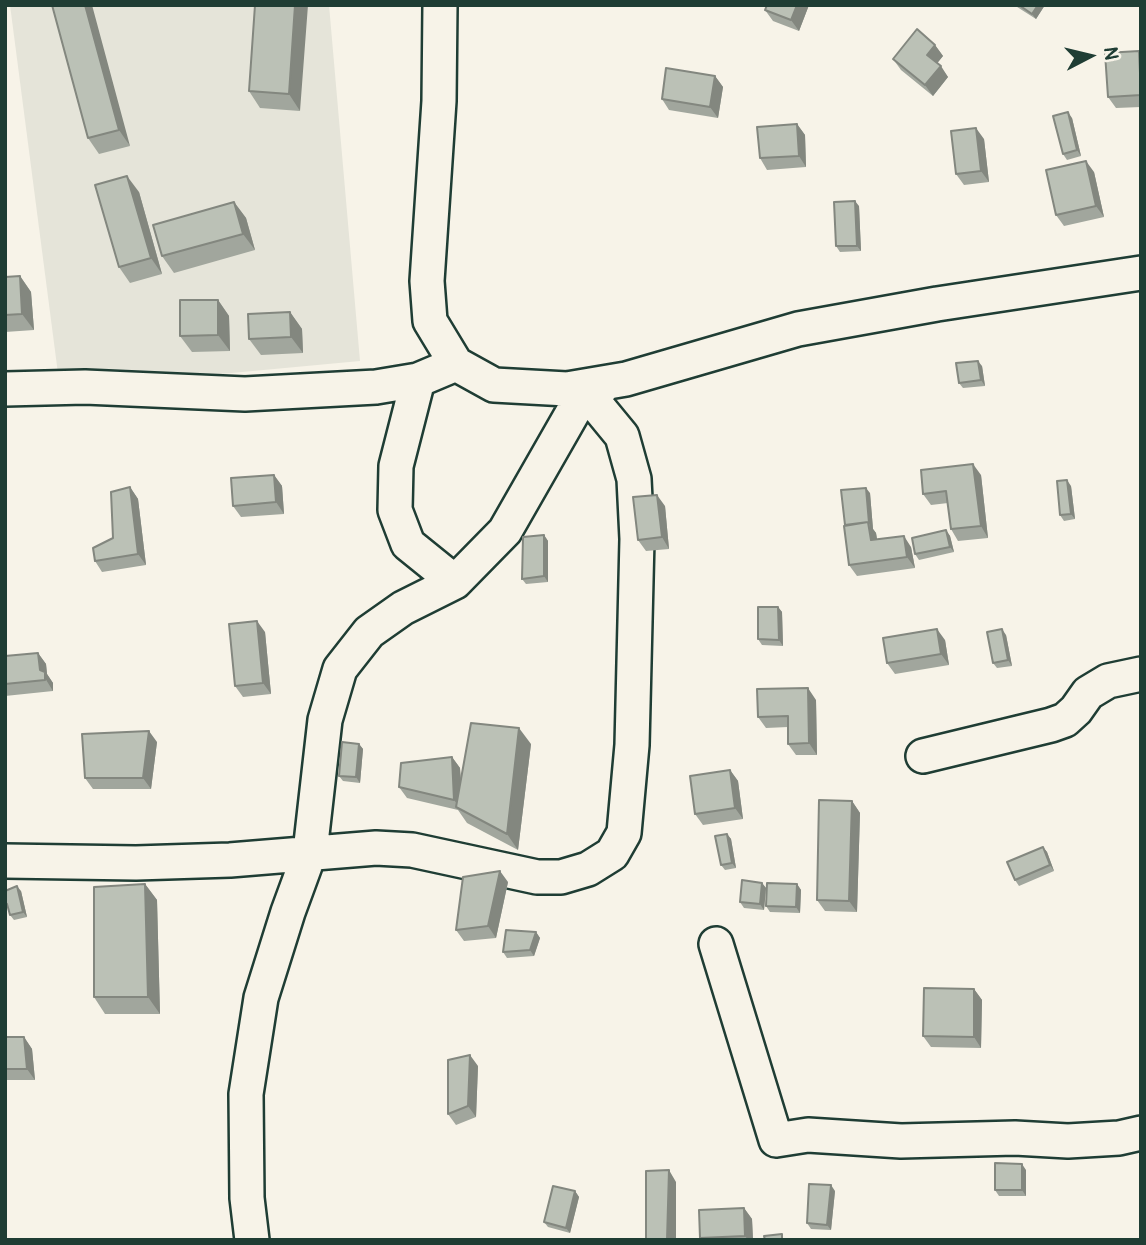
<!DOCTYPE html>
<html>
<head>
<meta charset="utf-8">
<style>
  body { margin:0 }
  #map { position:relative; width:1146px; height:1245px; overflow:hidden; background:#f7f3e8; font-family:Pangolin,sans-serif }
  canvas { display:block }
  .frame { position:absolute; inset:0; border:7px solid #1f3d34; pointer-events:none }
  .north { position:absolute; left:1055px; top:21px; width:70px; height:70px; -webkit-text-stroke:5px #f7f3e8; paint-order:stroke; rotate:83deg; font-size:19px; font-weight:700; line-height:28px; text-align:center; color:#1f3d34 }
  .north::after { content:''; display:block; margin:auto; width:24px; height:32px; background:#1f3d34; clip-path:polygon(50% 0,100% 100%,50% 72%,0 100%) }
</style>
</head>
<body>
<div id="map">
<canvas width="1146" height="1245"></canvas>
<div class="frame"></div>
<div class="north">N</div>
</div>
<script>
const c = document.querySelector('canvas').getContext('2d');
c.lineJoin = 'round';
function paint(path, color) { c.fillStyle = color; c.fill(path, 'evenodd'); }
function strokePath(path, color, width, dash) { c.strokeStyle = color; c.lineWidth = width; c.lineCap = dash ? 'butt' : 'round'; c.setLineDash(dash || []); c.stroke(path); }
const built = new Path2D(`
  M10 5H329L360 361 60 389Z`);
const minor = new Path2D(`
  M440 5 439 101 427 281 430 321 456 364 494 385 567 389 626 379 798 329 937 304 1141 273
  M418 380 396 466 395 510 408 544 455 582
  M5 389 85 387 245 394 376 387 418 380 456 364
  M923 756 1051 725 1065 720 1076 710 1088 693 1108 681 1141 674
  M5 861 136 863 230 860 376 848 412 850 537 877H561L588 869 612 854 624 833 632 745 637 539 634 479 622 436 585 391
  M716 944 776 1140 808 1135 901 1141 1015 1138 1068 1141 1119 1138 1141 1133
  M252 1240 247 1198 246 1094 261 998 288 912 310 852 325 720 340 669 369 632 403 608 455 582 505 531 585 391 603 386`);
const wall = new Path2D(`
  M52 5 130 146 99 154 88 138Z
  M255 5 300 111 260 108 249 91Z
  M767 5H809L799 31 773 21 765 10Z
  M1014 5H1045L1036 19Z
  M935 45 943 56 937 63 948 77 933 96 901 70 893 59Z
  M1139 51 1141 53V107L1116 108 1108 97Z
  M715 76 723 87 718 118 669 110 662 99Z
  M1072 118 1081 156 1067 160 1063 154Z
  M797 124 805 135 806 167 767 170 760 158Z
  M984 139 989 182 964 185 956 174Z
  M1094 172 1104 217 1064 226 1056 215Z
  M139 192 162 274 130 283 119 267Z
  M234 202 246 218 255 250 174 273 162 256Z
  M859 206 861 251 840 252 836 246Z
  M20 276 31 292 34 330 5 332V277Z
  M218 300 229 316 230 351 192 352 180 336Z
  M290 312 302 329 303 353 261 355 249 339Z
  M982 366 985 386 963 388 959 383Z
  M274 475 282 486 284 514 241 517 233 506Z
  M981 475 988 538 958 541 951 529 948 503 931 505 923 494Z
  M1071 486 1075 519 1064 521 1060 515Z
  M130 487 138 499 146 565 102 572 95 561 113 538Z
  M870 493 873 529 876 533 877 539 911 547 915 568 857 576 849 565 845 525Z
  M665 506 669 549 646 551 638 540Z
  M946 530 950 536 954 552 919 560 915 554Z
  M544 535 548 541V582L526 584 522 579Z
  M778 607 782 612 783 646 762 645 758 639Z
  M265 632 271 694 243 697 235 686Z
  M1006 635 1012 666 997 668 993 663Z
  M945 640 949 665 895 674 887 663Z
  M38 653 46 664 47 674 53 683V691L5 696V656Z
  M816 700 817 755H796L788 744V727L766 728 758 717Z
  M157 742 151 789H93L85 778Z
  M359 744 363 749 360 783 343 781 339 776Z
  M531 744 518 850 467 823 458 810 407 798 399 787 452 757 460 768 461 779Z
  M730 770 738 781 743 819 703 825 695 814Z
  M852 801 860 813 857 912 825 911 817 900Z
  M727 834 731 839 736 868 725 870 721 865Z
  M1043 847 1047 852 1054 871 1019 886 1015 880Z
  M508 882 496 938 464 941 456 930Z
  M762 883 766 888 764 910 744 908 740 902Z
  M145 884 157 900 160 1014H105L94 997Z
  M797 884 801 890 800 913 770 912 766 906Z
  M5 891H21L27 917 14 920 10 915 8 908 5 907Z
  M536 932 540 938 534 956 507 958 503 952Z
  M974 989 982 1000 981 1048 931 1047 923 1036Z
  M5 1037H24L32 1049 35 1080H5Z
  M478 1066 476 1117 456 1125 448 1114Z
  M1026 1170V1196H999L995 1190Z
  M575 1191 579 1197 570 1233 548 1227 544 1222Z
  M835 1191 831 1230 811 1229 807 1223Z
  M744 1208 752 1219 753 1240H702L700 1238Z`);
const shadedWall = new Path2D(`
  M85 5H92L130 146 119 130Z
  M295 5H308L300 111 289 94Z
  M797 5H809L799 31 791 20Z
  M1038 5H1045L1036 19 1032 14Z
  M935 45 943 56 935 66 927 55Z
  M941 66 948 77 933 96 925 85Z
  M715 76 723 87 718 118 710 107Z
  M1068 112 1072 118 1081 156 1077 150Z
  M797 124 805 135 806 167 799 156Z
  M976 128 984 139 989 182 981 171Z
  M1086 161 1094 172 1104 217 1096 206Z
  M127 176 139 192 162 274 151 258Z
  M855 201 859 206 861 251 857 246Z
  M234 202 246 218 255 250 243 234Z
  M20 276 31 292 34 330 22 314Z
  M218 300 229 316 230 351 218 335Z
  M290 312 302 329 303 353 291 337Z
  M978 361 982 366 985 386 981 380Z
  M973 464 981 475 988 538 981 526Z
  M274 475 282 486 284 514 276 502Z
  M1067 480 1071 486 1075 519 1071 514Z
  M130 487 138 499 146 565 138 554Z
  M866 488 870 493 873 529 876 533 879 551 871 540Z
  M657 495 665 506 669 549 662 537Z
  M946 530 950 536 954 552 950 547Z
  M544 535 548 541V582L544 576Z
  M904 536 911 547 915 568 907 557Z
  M778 607 782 612 783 646 779 640Z
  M257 621 265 632 271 694 263 683Z
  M937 629 945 640 949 665 941 654Z
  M1002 629 1006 635 1012 666 1008 660Z
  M38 653 46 664 47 674 53 683V691L40 670Z
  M808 688 816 700 817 755 809 743Z
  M519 728 531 744 518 850 507 834Z
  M149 731 157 742 151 789 143 778Z
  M359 744 363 749 360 783 356 777Z
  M452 757 460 768 462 810 454 800Z
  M730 770 738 781 743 819 735 808Z
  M852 801 860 813 857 912 849 901Z
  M727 834 731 839 736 868 732 863Z
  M1043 847 1047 852 1054 871 1050 865Z
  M500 871 508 882 496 938 488 926Z
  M762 883 766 888 764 910 760 904Z
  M145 884 157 900 160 1014 148 997Z
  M797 884 801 890 800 913 796 907Z
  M17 886 21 891 27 917 23 912Z
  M536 932 540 938 534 956 530 950Z
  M974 989 982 1000 981 1048 974 1037Z
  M24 1037 32 1049 35 1080 27 1069Z
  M470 1055 478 1066 476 1117 468 1106Z
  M1022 1164 1026 1170V1196L1022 1190Z
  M669 1170 676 1182V1240H667Z
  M831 1185 835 1191 831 1230 827 1225Z
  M575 1191 579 1197 570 1233 566 1228Z
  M744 1208 752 1219 753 1240H748L745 1236Z`);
const building = new Path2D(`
  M52 5H85L119 130 88 138Z
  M255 5H295L289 94 249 91Z
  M767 5H797L791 20 765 10Z
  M1019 5H1038L1032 14Z
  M917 29 935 45 927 55 941 66 925 85 893 59Z
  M1139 51 1141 95 1108 97 1105 53Z
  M666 68 715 76 710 107 662 99Z
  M1068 112 1077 150 1063 154 1053 116Z
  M797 124 799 156 760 158 757 127Z
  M976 128 981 171 956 174 951 131Z
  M1086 161 1096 206 1056 215 1046 170Z
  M127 176 151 258 119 267 95 185Z
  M855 201 857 246H836L834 202Z
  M234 202 243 234 162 256 153 225Z
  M20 276 22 314 5 315V277Z
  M180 300H218V335L180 336Z
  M290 312 291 337 249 339 248 314Z
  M978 361 981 380 959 383 956 363Z
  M973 464 981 526 951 529 946 491 923 494 921 470Z
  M274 475 276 502 233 506 231 478Z
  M1067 480 1071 514 1060 515 1057 481Z
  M130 487 138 554 95 561 93 548 113 538 111 492Z
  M866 488 869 523 868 522 845 525 841 490Z
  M657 495 662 537 638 540 633 497Z
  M868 522 871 540 904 536 907 557 849 565 844 526Z
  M946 530 950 547 915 554 912 538Z
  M544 535V576L522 579 523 537Z
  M758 607H778L779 640 758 639Z
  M257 621 263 683 235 686 229 624Z
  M937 629 941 654 887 663 883 638Z
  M1002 629 1008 660 993 663 987 632Z
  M38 653 40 670 45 672V680L5 684V656Z
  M808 688 809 743 788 744V716L758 717 757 689Z
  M471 723 519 728 507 834 456 807Z
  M149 731 143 778H85L82 734Z
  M342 742 359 744 356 777 339 776Z
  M452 757 454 800 399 787 401 763Z
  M730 770 735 808 695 814 690 776Z
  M819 800 852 801 849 901 817 900Z
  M727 834 732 863 721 865 715 836Z
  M1043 847 1050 865 1015 880 1007 862Z
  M500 871 488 926 456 930 463 877Z
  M742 880 762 883 760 904 740 902Z
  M767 883 797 884 796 907 766 906Z
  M145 884 148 997H94V887Z
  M17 886 23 912 10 915 7 904 5 903V891Z
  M506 930 536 932 530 950 503 952Z
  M924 988 974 989V1037L923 1036Z
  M5 1037H24L27 1069H5Z
  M470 1055 468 1106 448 1114V1060Z
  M995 1163 1022 1164V1190H995Z
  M669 1170 667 1240H646V1171Z
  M809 1184 831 1185 827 1225 807 1223Z
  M553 1186 575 1191 566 1228 544 1222Z
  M744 1208 745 1236 700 1238 699 1210Z
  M782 1234V1240H765L764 1236Z`);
paint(built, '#e5e4d9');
strokePath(minor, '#1f3d34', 38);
strokePath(minor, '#f7f3e8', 33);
paint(wall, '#a1a69d');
paint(shadedWall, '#83877f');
paint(building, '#bbc1b6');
strokePath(building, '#83877f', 2);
</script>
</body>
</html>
